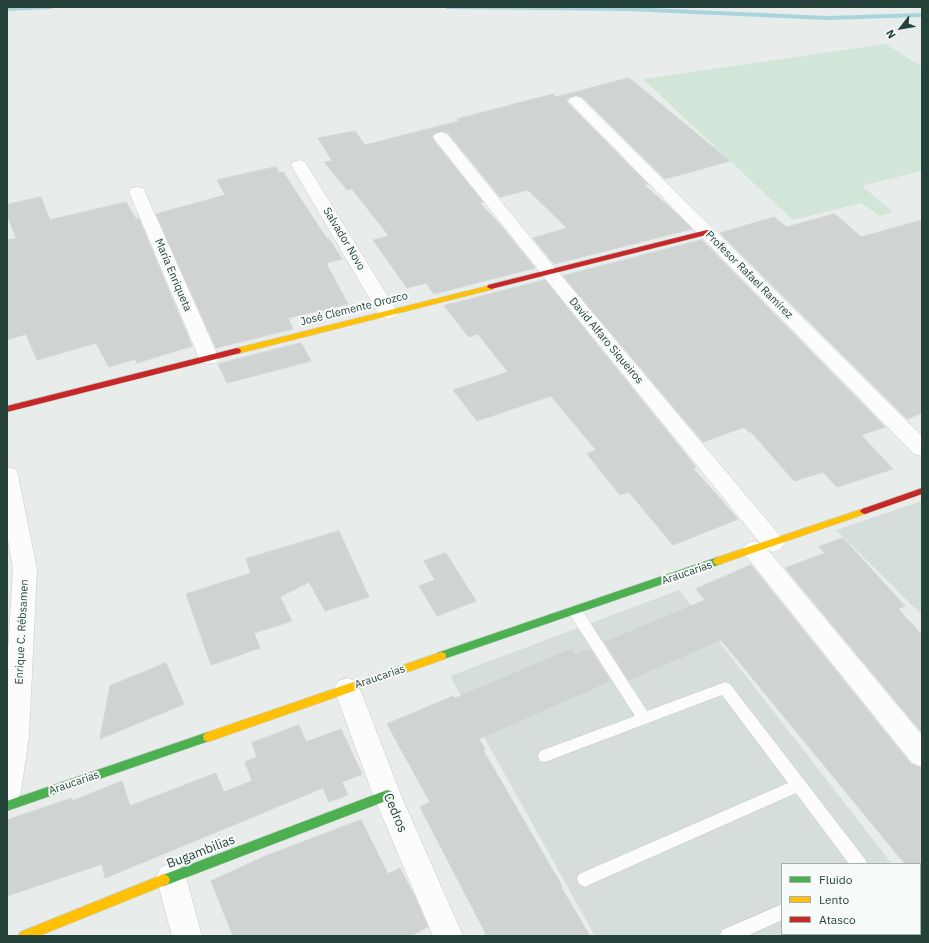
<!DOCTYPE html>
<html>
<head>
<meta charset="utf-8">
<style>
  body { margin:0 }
  #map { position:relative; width:929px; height:943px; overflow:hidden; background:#e8edeb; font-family:"IBM Plex Sans",sans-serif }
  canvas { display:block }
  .frame { position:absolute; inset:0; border:8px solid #24423a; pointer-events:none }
  .legend { position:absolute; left:781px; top:863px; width:140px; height:72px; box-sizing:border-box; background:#f7fbf9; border:1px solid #a3b1ad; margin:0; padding:5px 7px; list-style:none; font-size:12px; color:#24423a }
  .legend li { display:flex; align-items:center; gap:8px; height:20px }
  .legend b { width:20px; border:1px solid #a3b1ad }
  .north { position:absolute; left:881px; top:8px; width:40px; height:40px; -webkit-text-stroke:3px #f7fbf9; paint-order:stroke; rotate:239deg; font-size:11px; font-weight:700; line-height:16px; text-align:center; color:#24423a }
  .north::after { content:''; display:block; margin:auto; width:14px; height:18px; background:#24423a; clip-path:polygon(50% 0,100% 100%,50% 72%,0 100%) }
</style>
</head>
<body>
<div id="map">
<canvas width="929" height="943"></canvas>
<div class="frame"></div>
<ul class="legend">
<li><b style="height:5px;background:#4caf50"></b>Fluido</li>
<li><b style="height:5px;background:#ffc107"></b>Lento</li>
<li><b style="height:5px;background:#c62828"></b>Atasco</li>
</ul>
<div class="north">N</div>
</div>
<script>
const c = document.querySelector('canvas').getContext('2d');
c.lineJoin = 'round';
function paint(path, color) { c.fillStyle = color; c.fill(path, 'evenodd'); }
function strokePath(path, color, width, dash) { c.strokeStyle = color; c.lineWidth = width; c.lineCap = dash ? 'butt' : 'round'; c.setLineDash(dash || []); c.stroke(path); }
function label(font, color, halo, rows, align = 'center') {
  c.font = font + ' "IBM Plex Sans",sans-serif'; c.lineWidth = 4; c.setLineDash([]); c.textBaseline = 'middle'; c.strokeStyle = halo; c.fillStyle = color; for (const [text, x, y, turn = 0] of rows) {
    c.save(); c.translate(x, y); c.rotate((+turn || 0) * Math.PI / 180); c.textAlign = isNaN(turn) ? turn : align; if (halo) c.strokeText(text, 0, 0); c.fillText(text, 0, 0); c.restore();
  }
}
const built = new Path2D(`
  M922 501V615L836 530Z
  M679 590 892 864H782V934H920V900L922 903V936H595L450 676Z`);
const green = new Path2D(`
  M886 44 922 67V171L862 186 893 212 880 216 861 203 793 220 643 79Z`);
const stream = new Path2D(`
  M7 7H54L51 9 7 11Z
  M444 7H628L827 16 922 13V17L827 20 628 11 447 9Z`);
const building = new Path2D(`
  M629 78 730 161 665 179 582 97 575 95 570 97 566 101 648 184 644 185 673 210 692 229 554 264 533 238 567 228 528 190 500 197 448 133 441 131 435 133 432 136 434 141 483 202 480 203 502 227 535 268 434 294 426 283 407 288 373 240 389 236 352 189 347 190 324 162 332 161 318 138 355 131 365 145 459 121 457 119 507 106 553 94 555 97Z
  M276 167 279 173 283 172 327 239H329L342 259 326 263 348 304 288 318 293 329 216 348 156 214 225 195 217 180Z
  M41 197 50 220 126 202 136 219H139L192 346 137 363 135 359 109 367 96 343 37 360 26 334 7 340V240L16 238 7 215V205Z
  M835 214 861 237 922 220V413L907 419 720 233 774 217 786 227Z
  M702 240 885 427 861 435 893 469 837 487 823 472 794 481 751 432H749L744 427 703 442 563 276Z
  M545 280 696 467 693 468 738 519 673 545 629 492 620 495 587 454 596 450 551 396 477 421 453 390 508 372 478 334 469 337 444 306Z
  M301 343 311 361 227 383 218 364Z
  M339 531 369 597 325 611 309 582 280 597 292 621 254 633 260 648 211 665 186 594 251 573 246 559Z
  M843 538 905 606 898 609 922 635V733L785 568 825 553 819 547Z
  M446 553 476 601 437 616 419 586 435 580 424 561Z
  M751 565 911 764 922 768V864H905L721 640 629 680 605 642 705 600 696 589Z
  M571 649 575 655 590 649 610 681 479 739 485 749 483 750 562 886 561 887 590 936H487L420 807 430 802 387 724 453 696 455 698Z
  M166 663 184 704 100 739 110 686Z
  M299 725 306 742 341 729 362 774 342 782 348 795 329 802 323 788 105 878 102 864 7 896V820L72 798V801L122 781 130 806 216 773 224 792 252 781 245 762 257 757 252 743Z
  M361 820 388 874 400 868 415 897 428 927 410 936H233L211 881 263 857Z`);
const lane = new Path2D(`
  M575 606 580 607 647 711 725 682 730 684 865 859 867 864H849L796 793 591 884 585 887 579 884 577 879 579 874 788 783 722 695 545 762 540 761 538 756 540 751 635 716 570 615 568 611 570 607Z
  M782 904V920L747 936H720L722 930Z
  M920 931 922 936H905L904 934H920Z`);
const street = new Path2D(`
  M576 96 581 98 922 436V456L914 454 571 104 568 101 571 98Z
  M441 132 447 134 555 268 781 537 785 543 781 549 773 552 768 550 922 735V767L912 763 746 556 742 550 746 544 754 541 760 543 543 276 435 140 433 137 435 134Z
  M299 160 305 162 307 165 398 313 395 317 388 319 381 317 378 313 291 165 293 162Z
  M137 187 143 188 145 192 219 358 216 363 209 364 202 363 199 358 129 192 131 188Z
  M7 467 15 469 18 475 37 569 29 736 21 791 17 800 7 803V666L13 569 7 535Z
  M347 678 356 681 360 689 401 795 463 936H433L373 795 334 689 338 681Z
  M171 863 181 867 186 877 202 936H172L156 877 161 867Z`);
const fast = new Path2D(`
  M718 557 721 558 723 561 721 564 441 660 437 659 436 656 437 653Z
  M208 732 212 734 213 737 212 740 7 811V801Z
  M387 790 391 791 393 795 391 799 164 886 160 884 158 880 160 876Z`);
const slow = new Path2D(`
  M491 285H494V289L237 354 233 351 237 348Z
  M865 508 868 509 870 511 868 513 718 565 715 564 713 561 715 558Z
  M441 652 445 653 446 656 445 659 208 742 204 740 203 737 204 734 208 732Z
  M164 874 168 876 170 880 168 884 39 936H18L20 932Z`);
const jam = new Path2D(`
  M707 230H710V234L491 289 487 287 488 285Z
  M237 348 240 349 241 351 240 353 7 412V406Z
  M922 488V494L865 514 862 513 860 511 862 509Z`);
const streetNames = [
  ["Salvador Novo",344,239,59],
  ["María Enriqueta",173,275,67],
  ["Profesor Rafael Ramírez",749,275,45],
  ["José Clemente Orozco",354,309,-14],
  ["David Alfaro Siqueiros",606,341,50],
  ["Araucarias",687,573,-19],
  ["Enrique C. Rébsamen",22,632,-87],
  ["Araucarias",380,677,-19],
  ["Araucarias",74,783,-19]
];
const nearStreetnames = [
  ["Cedros",395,813,67],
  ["Bugambilias",201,852,-21]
];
paint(built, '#d6dedb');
paint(green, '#d1e6d8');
paint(stream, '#a9d4db');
paint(building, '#cfd4d2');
strokePath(building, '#d1d6d4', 1);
strokePath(lane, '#c5cac8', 1);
strokePath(street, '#c5cac8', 1);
strokePath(fast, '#c3cbc8', 1);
strokePath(slow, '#c3cbc8', 1);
strokePath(jam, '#c3cbc8', 1);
paint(lane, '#fcfcfc');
paint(street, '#fcfcfc');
paint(fast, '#4caf50');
paint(slow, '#ffc107');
paint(jam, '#c62828');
label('11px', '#24423a', '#f7fbf9', streetNames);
label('13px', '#24423a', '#f7fbf9', nearStreetnames);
</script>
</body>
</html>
